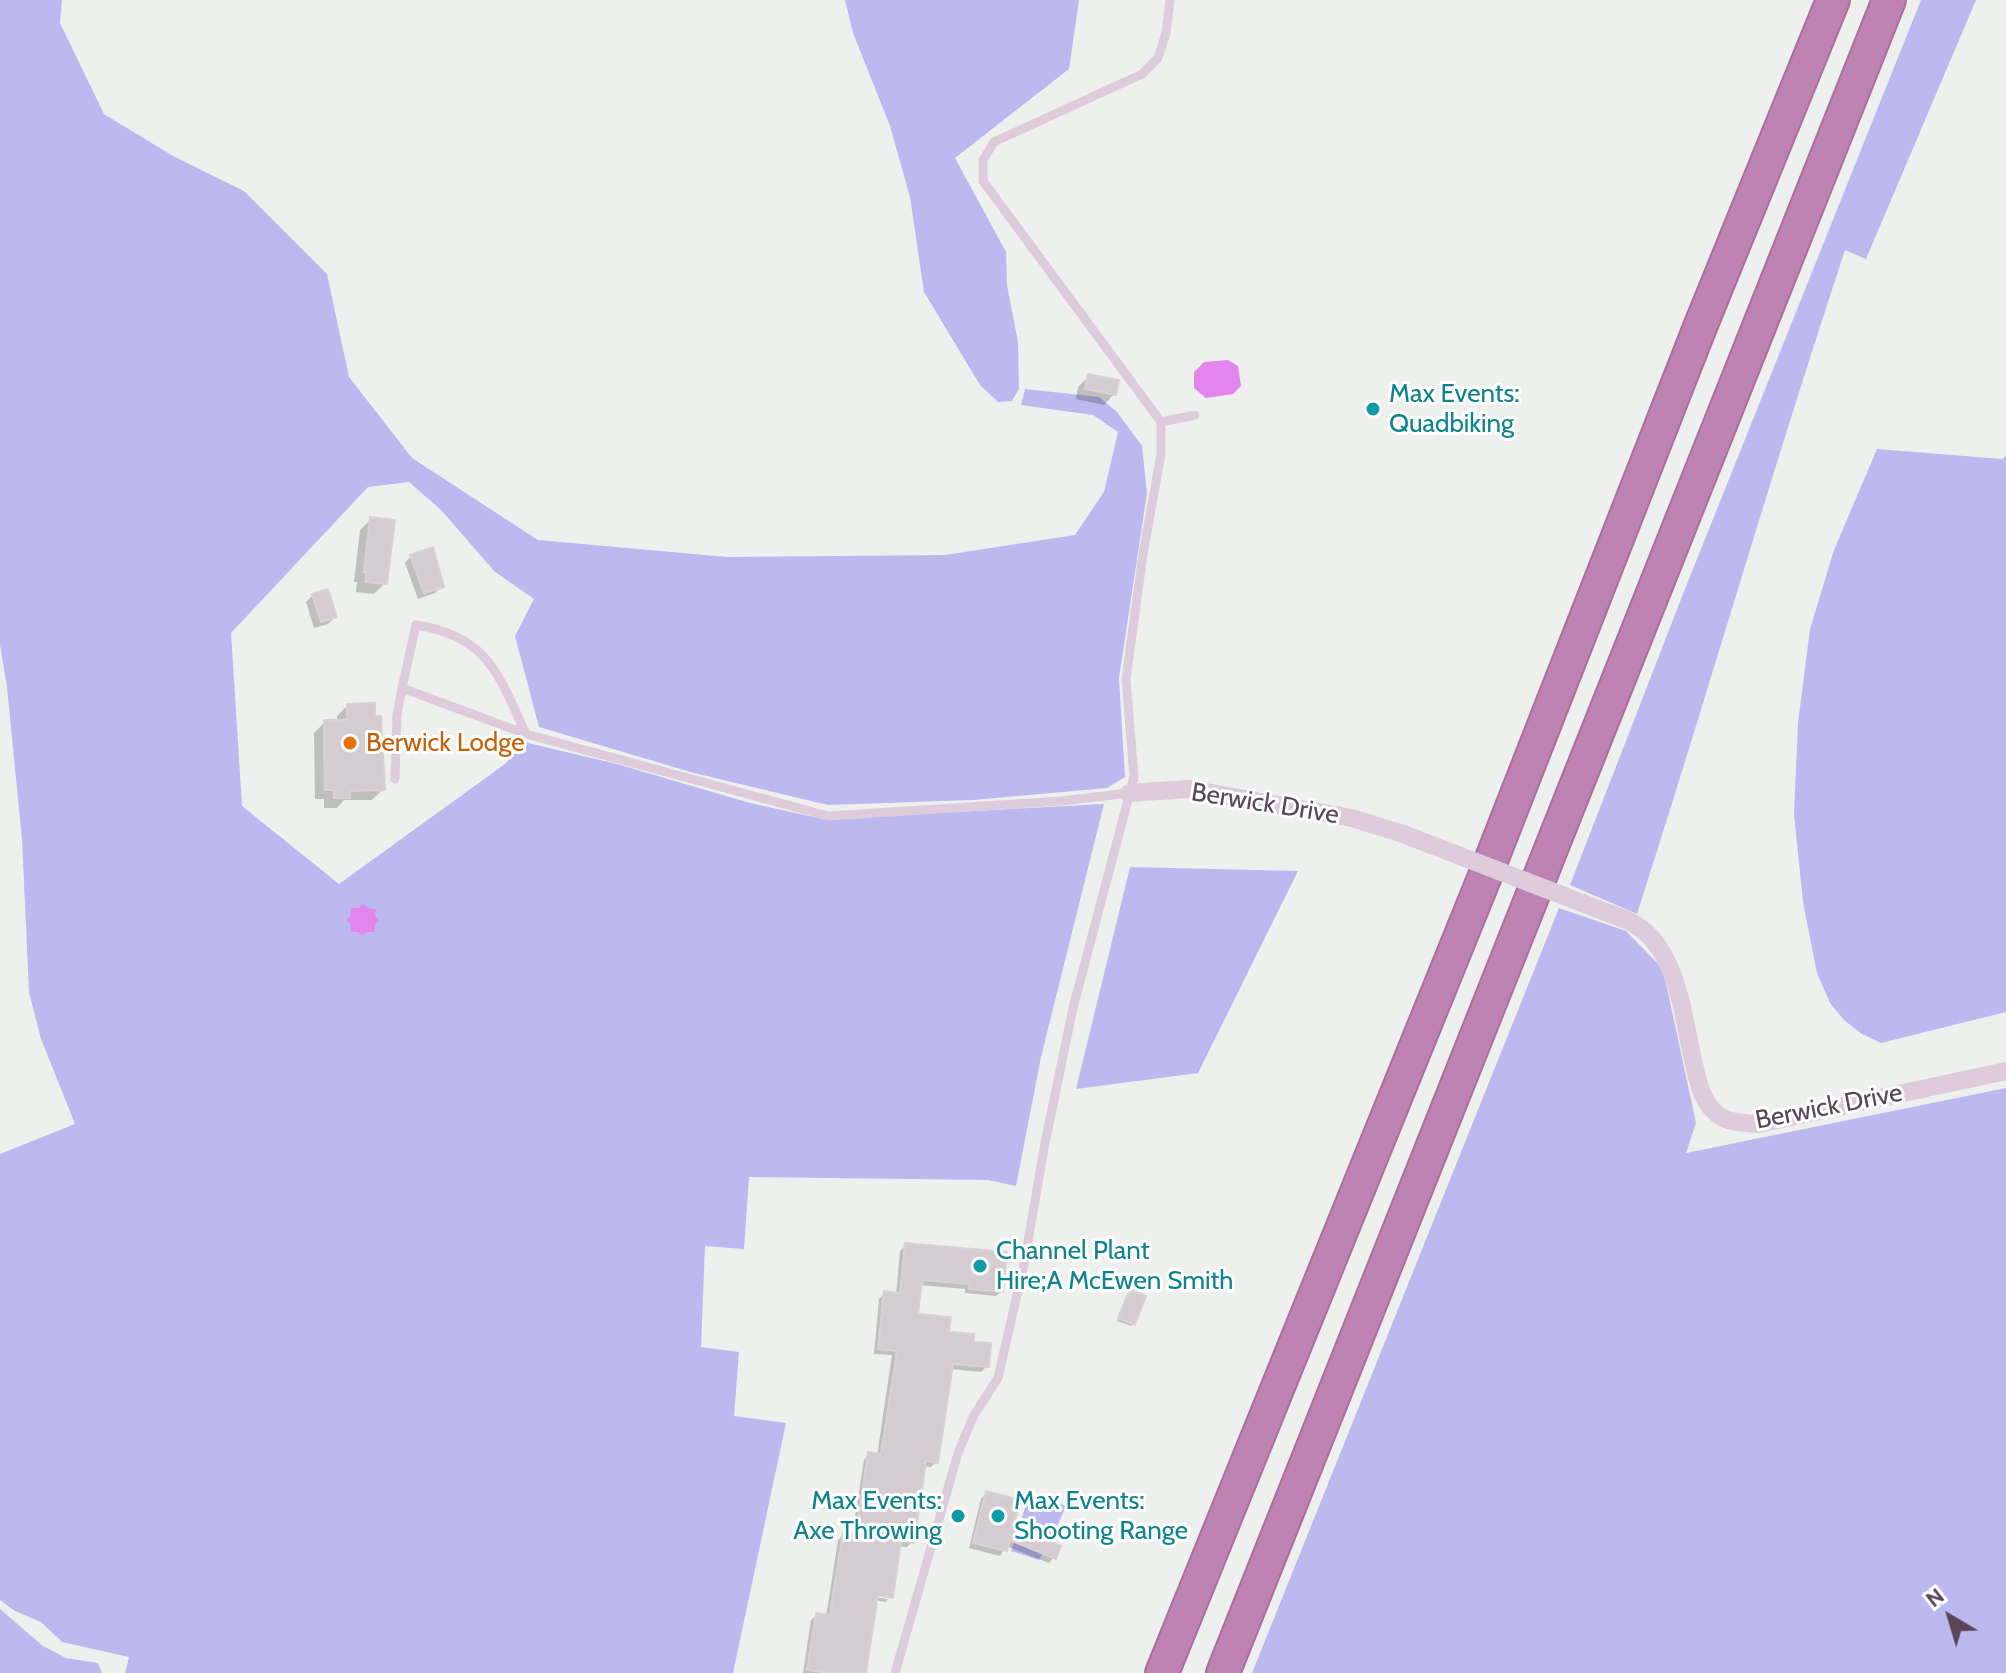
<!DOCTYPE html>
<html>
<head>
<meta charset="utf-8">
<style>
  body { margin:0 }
  #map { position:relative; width:2006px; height:1673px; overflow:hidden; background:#eef0ed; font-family:Cabin,sans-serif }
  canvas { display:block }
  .north { position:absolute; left:1910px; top:1577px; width:80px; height:80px; -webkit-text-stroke:6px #fff; paint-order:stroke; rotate:322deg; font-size:22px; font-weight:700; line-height:32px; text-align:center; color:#5b4558 }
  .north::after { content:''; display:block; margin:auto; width:28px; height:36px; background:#5b4558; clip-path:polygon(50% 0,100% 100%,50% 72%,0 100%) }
</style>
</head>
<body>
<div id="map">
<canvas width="2006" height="1673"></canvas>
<div class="north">N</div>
</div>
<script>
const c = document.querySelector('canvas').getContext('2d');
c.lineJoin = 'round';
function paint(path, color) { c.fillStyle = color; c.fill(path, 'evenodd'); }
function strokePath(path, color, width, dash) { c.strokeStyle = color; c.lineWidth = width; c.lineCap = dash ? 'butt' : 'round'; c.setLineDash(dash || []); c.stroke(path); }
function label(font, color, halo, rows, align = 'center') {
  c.font = font + ' Cabin,sans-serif'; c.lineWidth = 6; c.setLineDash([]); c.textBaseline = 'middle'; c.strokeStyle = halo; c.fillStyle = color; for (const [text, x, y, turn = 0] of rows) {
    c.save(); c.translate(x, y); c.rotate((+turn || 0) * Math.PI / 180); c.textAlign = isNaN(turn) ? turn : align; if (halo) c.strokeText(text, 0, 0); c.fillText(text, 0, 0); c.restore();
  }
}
const green = new Path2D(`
  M0 0H62L60 23 104 114 173 156 244 191 327 274 349 377 412 458 538 540 727 557 945 555 1075 535 1104 492 1118 432 1093 415 1021 405 1025 389 1099 397 1117 412 1142 446 1147 493 1119 678 1125 777 1107 788 973 800 828 805 694 773 539 727 515 636 534 599 495 572 441 510 409 482 368 487 231 633 242 806 339 884 505 764 524 742 617 764 750 803 823 819 1104 804 1041 1057 1016 1186 988 1180 749 1177 744 1249 705 1246 701 1347 739 1352 734 1416 786 1423 733 1673H125L129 1657 62 1642 41 1622 15 1611 0 1600V1154L75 1124 41 1039 29 992 22 839 7 687 0 645Z
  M845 0H1079L1069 69 955 158 1006 252 1007 285 1018 342 1019 389 1012 401 998 402 980 385 924 292 910 197 890 126 853 33Z
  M1921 0H1976L1866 259 1845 250C1772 470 1708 693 1637 914L1570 885 1683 594Z
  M1877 449 2002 459 2006 456V1012L1881 1043 1862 1034 1844 1020 1830 1003 1817 973 1803 902 1794 814 1798 723 1810 629 1834 550Z
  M1130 867 1298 871 1198 1073 1076 1089Z
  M1559 908 1626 931 1663 969 1696 1123 1686 1153 2006 1088V1673H1252Z
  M1030 1493 1066 1506 1050 1543 1039 1560 1011 1551Z
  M0 1609 43 1646 66 1658 98 1663 102 1673H0Z`);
const water = new Path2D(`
  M1228 360 1238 366 1241 386 1233 394 1206 398 1194 388V372L1204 362Z
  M363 904 368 908 376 909 375 916 379 921 375 925 374 932H367L362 936 358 932H351V924L347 920 351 915V908H359Z`);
const shadow = new Path2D(`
  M1089 376 1114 394 1104 405 1076 399 1078 387Z
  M371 519 385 583 374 594 356 592 357 582H354L360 530Z
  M411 556 442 586 435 593 418 599 405 563Z
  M313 595 335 617 328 624 314 628 306 602Z
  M347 706 383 789 372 800H344L337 808H324V799H315L314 733 325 722H337V716Z
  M906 1245 1002 1291 996 1296 965 1293V1289L919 1285 916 1316 971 1343 987 1366 981 1372 950 1369 936 1462 931 1467 923 1466 912 1542 907 1547 898 1546 891 1597 868 1592 867 1596 888 1599 885 1602 875 1600 864 1673H803L811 1620 816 1615 826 1617 838 1540 844 1534 852 1536 864 1460 869 1454 877 1456 892 1355 874 1354 879 1299 885 1293 896 1295 900 1251Z
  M1130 1292 1133 1324 1131 1326 1117 1321Z
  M987 1493 1011 1527 1054 1557 1049 1563 1006 1546 1000 1556 969 1548 981 1499Z`);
const building = new Path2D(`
  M1088 374 1119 380 1116 395 1085 389Z
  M370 517 395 520 387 584 365 582 367 572H364Z
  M433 547 444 587 424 593 410 555Z
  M328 589 337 617 321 622 312 594Z
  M375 703V716H381L385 790 350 791V798H334V790H325L324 720H347V704Z
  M905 1243 1007 1252 1003 1292 969 1289 970 1284 922 1280 918 1314 951 1317 949 1332 974 1334V1342L991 1343 989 1367 953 1364 938 1463 926 1461 914 1543 901 1541 893 1598 878 1595 866 1673H829L807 1670 816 1613 830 1615 843 1532 856 1534 868 1452 881 1454 897 1351 878 1349 884 1291 900 1293Z
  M1130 1289 1146 1296 1135 1325 1118 1318Z
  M986 1491 1020 1500 1014 1526 1061 1546 1056 1559 1010 1540 1007 1551 973 1543Z`);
const lane = new Path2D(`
  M1161 422 1195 415
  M526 734C498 674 488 636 416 625L402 688 526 734 828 816 1062 801 1129 793
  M395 779 397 715 402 688
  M895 1673 958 1453 974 1415 998 1378 1024 1264 1045 1143 1073 1008 1134 777 1126 679 1143 554 1161 454V422L983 181V160L994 142 1142 74 1158 58 1166 33 1170 0`);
const street = new Path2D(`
  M1129 793 1189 789 1352 818 1403 834
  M1616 916C1678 934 1681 1011 1694 1064 1698 1082 1702 1102 1717 1114 1728 1123 1745 1123 1758 1124L2006 1071`);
const highway = new Path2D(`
  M1162 1673 1485 876 1700 327 1833 0
  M1223 1673 1889 0`);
const streetBridge = new Path2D(`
  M1403 834 1616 916`);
const markers = [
  [1373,409,8,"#0f9aa8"],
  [350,743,8,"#e8710a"],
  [980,1266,8,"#0f9aa8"],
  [958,1516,8,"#0f9aa8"],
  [998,1516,8,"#0f9aa8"]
];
const cultureNames = [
  ["Max Events:",1389,394],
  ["Quadbiking",1389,424],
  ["Channel Plant",996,1251],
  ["Hire;A McEwen Smith",996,1281],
  ["Max Events:",942,1501,"right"],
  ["Axe Throwing",942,1531,"right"],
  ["Max Events:",1014,1501],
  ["Shooting Range",1014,1531]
];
const foodNames = [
  ["Berwick Lodge",366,743]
];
const streetNames = [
  ["Berwick Drive",1265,804,9],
  ["Berwick Drive",1829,1107,-11]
];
paint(green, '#bcb9f0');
paint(water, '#e285ee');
paint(shadow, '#0003');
paint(building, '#d5ccd2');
strokePath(building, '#d9d1d6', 2);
strokePath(highway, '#aa6e9e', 36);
strokePath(lane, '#decbdb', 9);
strokePath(street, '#decbdb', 18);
strokePath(highway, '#be83b3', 32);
strokePath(streetBridge, '#decbdb', 18);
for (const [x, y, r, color] of markers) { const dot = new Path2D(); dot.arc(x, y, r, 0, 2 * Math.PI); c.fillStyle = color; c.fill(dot); strokePath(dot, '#fff', 3); }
label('26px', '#0d838f', '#fff', cultureNames, 'left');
label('26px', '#c56008', '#fff', foodNames, 'left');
label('26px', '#5b4558', '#fff', streetNames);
</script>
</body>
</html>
